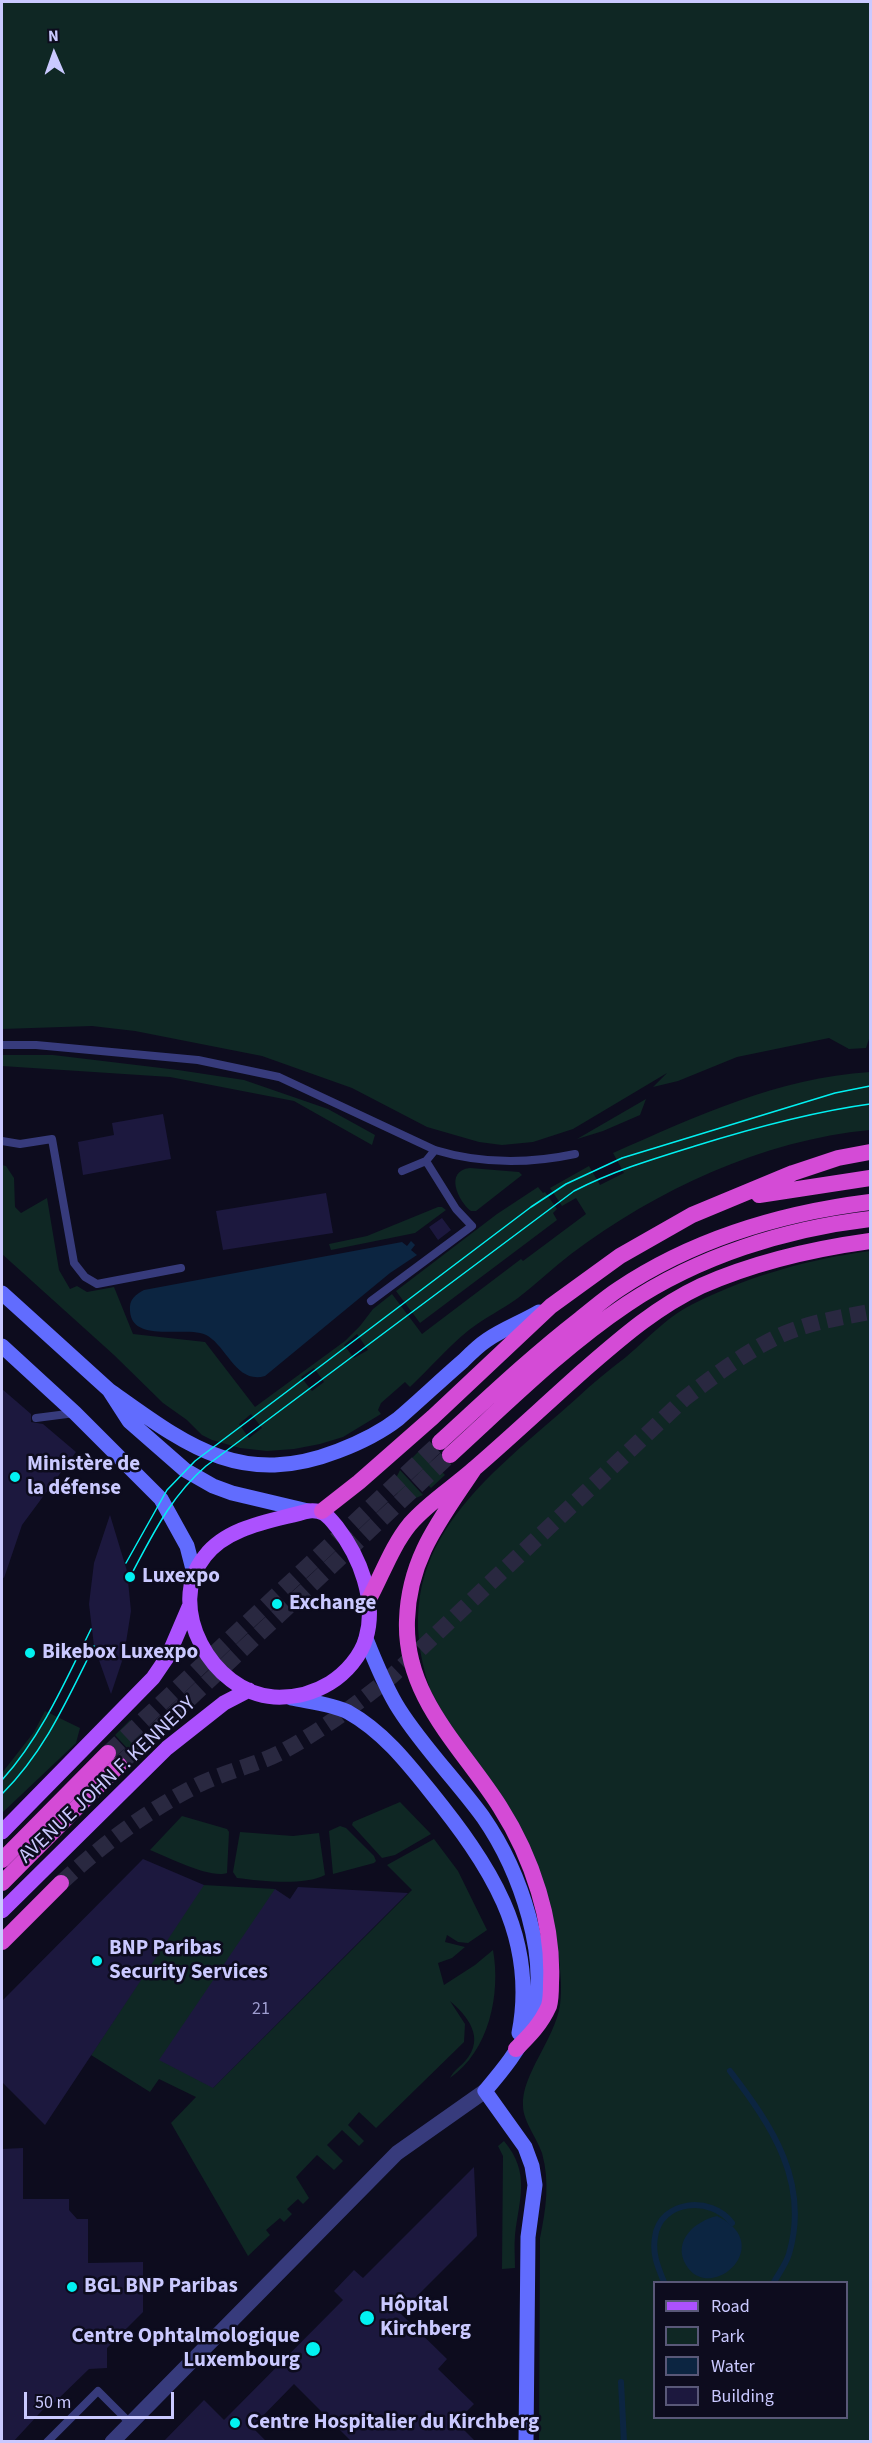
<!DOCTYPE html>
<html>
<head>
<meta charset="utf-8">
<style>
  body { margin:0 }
  #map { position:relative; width:872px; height:2443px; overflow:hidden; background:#0d0c1e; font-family:"Source Sans 3",sans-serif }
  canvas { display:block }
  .frame { position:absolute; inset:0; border:3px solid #cac9ff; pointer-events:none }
  .legend { position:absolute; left:653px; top:2281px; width:195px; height:138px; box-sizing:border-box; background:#0d0c1e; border:2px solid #595878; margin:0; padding:8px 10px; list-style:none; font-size:18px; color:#cac9ff }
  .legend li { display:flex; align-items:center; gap:12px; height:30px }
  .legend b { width:30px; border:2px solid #595878 }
  .north { position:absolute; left:24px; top:24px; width:60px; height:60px; -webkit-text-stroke:4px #0d0c1e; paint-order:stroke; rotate:358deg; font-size:16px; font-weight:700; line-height:24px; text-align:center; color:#cac9ff }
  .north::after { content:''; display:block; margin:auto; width:21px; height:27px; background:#cac9ff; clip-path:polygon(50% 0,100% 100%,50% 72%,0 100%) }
  .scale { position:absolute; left:24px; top:2392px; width:150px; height:27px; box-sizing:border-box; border:3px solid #cac9ff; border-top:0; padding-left:8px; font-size:18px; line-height:21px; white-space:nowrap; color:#cac9ff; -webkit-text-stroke:4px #0d0c1e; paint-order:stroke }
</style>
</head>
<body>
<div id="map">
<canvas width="872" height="2443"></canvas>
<div class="frame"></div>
<ul class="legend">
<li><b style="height:8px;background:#ac51fe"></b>Road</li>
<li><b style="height:16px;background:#0f2724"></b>Park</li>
<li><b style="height:16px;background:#0c2541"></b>Water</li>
<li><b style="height:16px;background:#1c183e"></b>Building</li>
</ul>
<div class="north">N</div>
<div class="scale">50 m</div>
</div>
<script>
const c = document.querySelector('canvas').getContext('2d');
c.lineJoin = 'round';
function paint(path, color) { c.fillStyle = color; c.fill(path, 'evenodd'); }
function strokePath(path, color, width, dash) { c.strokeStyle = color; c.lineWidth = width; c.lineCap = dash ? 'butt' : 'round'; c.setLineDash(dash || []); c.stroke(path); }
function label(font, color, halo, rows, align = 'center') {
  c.font = font + ' "Source Sans 3",sans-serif'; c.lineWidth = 5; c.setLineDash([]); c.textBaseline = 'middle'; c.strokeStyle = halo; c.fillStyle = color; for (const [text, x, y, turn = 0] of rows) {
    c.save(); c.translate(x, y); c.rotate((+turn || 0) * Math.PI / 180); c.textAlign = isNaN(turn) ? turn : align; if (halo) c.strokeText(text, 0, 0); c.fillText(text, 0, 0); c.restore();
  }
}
const green = new Path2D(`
  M2 2H870V1036L866 1048 849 1049 829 1038 737 1057 678 1081 653 1087 667 1073 573 1129 533 1142 502 1145 479 1142 427 1127 352 1088 262 1056 135 1031 92 1026 2 1029Z
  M2 1055H53L178 1070 244 1080 328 1109 375 1135 372 1145 294 1101 170 1077 2 1066Z
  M870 1072V1130C763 1140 656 1190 571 1254 553 1268 536 1284 518 1298 503 1309 484 1318 469 1330 448 1347 429 1369 410 1387L405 1382 381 1403 378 1410 381 1414 343 1437 320 1444 294 1449 267 1451 240 1448 212 1440 202 1435 187 1420 163 1403 114 1355 2 1254V1165L6 1166 14 1178 15 1207 21 1213 47 1198 59 1270 70 1289 77 1286 87 1292 114 1287 133 1334 205 1342 255 1407 345 1341 360 1326 373 1309 392 1294 422 1334 521 1259 523 1261 586 1214 576 1198 562 1206 550 1188 589 1166 600 1185 624 1173 613 1153C697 1116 777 1078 870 1072ZM357 1334 368 1350 354 1358 344 1345ZM314 1368 324 1382 312 1391 301 1377ZM251 1414 262 1428 249 1438 239 1424Z
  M646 1099 640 1115 603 1131 577 1139Z
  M470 1168 519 1172 522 1175 476 1211H471C458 1201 444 1171 470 1168Z
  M538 1187 543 1193 545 1192 557 1209 553 1213 557 1220 420 1323 396 1291 497 1214Z
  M438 1207H442L446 1210 415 1233 331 1250 329 1244 367 1236Z
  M870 1251V2441H539L540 2238C546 2209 550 2182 542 2153 537 2138 523 2121 523 2106 521 2075 555 2039 560 2005 564 1976 556 1942 551 1914L430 1689C383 1548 484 1481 577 1398 593 1383 609 1370 626 1357 651 1336 667 1316 697 1302 752 1275 810 1259 870 1251ZM654 2282H846V2418H654Z
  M421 1449 445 1475 431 1488 407 1463Z
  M400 1470 423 1495 411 1500 398 1494 394 1482Z
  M45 1711 80 1728 76 1743 2 1813V1773L34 1732Z
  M130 1720 154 1746 138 1760 115 1735Z
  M400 1802 431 1834 395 1855 382 1858 352 1825 353 1822Z
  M182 1816 227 1829 229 1832 227 1873C211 1879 167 1857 150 1850Z
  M340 1826 346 1828 374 1856 376 1861 374 1863 333 1874 329 1831Z
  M240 1832 293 1836 319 1833 325 1875C304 1886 261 1881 237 1878L233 1872Z
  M434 1839 458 1871 487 1930 468 1943 458 1942 447 1935 445 1942 465 1947 452 1958 438 1963 444 1985 475 1965 493 1950C501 1994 489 2051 450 2078 454 2070 460 2067 466 2060 485 2038 468 2016 450 2001L465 2024 464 2042 376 2128 359 2112 348 2125 364 2141 359 2146 342 2130 327 2145 343 2161 334 2170 317 2155 296 2177 309 2198 303 2204 298 2199 287 2209 292 2214 284 2222 280 2218 266 2230 270 2235 248 2256 171 2123 196 2097 159 2079 150 2092 91 2055 203 1885 275 1889 213 2088 412 1890 387 1865Z
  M504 2141C531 2173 519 2199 515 2235 514 2246 515 2258 515 2268L502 2269 503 2156 498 2146Z`);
const water = new Path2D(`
  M411 1241 415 1245 411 1250 417 1255 390 1273 265 1376C237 1384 228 1349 208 1336 189 1324 132 1345 130 1311 129 1299 135 1295 144 1290L402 1242 407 1246Z
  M717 2216C778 2245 710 2305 686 2265 672 2241 695 2221 717 2216Z`);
const stream = new Path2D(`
  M730 2071C772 2126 810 2182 789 2254 786 2264 779 2273 774 2282
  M664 2282C658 2267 652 2254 655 2237 660 2200 711 2195 732 2223
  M621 2382 624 2442`);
const building = new Path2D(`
  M163 1114 171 1159 83 1175 78 1142 114 1135 112 1123Z
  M326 1193 333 1233 223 1250 216 1211Z
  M442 1218 451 1230 438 1240 429 1227Z
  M2 1389 31 1414V1422L43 1424 76 1452 22 1525 4 1578 2 1577Z
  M110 1515 127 1571 131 1611 124 1655 111 1694 94 1646 89 1604 94 1563Z
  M143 1859 204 1885 45 2125 2 2082V2001Z
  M298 1887 408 1893 213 2088 159 2060 275 1889 290 1899Z
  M23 2148V2199H69V2210L77 2219H88V2263L143 2262V2312L107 2348V2368L89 2369 54 2403 50 2402 13 2442H2V2149Z
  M474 2167 477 2236 400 2313 447 2359 438 2369 474 2404 456 2422 476 2442H352L294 2384 252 2427 267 2442H163L204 2400 224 2420 343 2300 334 2291 354 2270 363 2278Z`);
const trunkTunnel = new Path2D(`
  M108 1753 440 1442
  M119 1765 450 1455
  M61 1883C104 1843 149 1809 202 1783 230 1770 261 1764 287 1749 325 1728 358 1703 392 1676L684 1399C715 1375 745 1352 781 1335 808 1323 841 1317 870 1312`);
const service = new Path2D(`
  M2 1045H36L198 1060 279 1077 435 1150C481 1164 528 1164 575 1154
  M2 1141 20 1144 52 1139 74 1263 85 1277 97 1284 181 1268
  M402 1171 426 1161 435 1150
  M371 1301 472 1226 456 1209 426 1161
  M36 1418 75 1413
  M47 2442 98 2391 130 2423`);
const minor = new Path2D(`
  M112 2442 397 2153 485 2091`);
const secondary = new Path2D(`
  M2 1293 109 1390 129 1421 185 1470 213 1486 232 1493 308 1511
  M2 1346 75 1413 161 1499 187 1546 194 1573
  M109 1390C185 1444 240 1489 338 1451 359 1443 380 1433 398 1419 420 1400 441 1380 463 1361 470 1354 478 1346 487 1340 503 1329 522 1322 539 1312
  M366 1639C376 1663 385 1687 399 1709 423 1747 456 1780 483 1817 519 1869 553 1961 531 2023 521 2048 502 2071 485 2091L525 2147 532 2166 535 2185 528 2237 526 2442
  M291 1698C310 1702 332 1704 348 1712 382 1731 406 1761 430 1791 488 1863 538 1935 519 2033`);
const primary = new Path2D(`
  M308 1511C323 1509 328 1516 337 1527 360 1557 377 1600 366 1638 361 1656 346 1673 330 1683 312 1694 294 1698 274 1697 212 1693 164 1606 205 1556 228 1526 273 1521 308 1511Z
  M2 1832 153 1678 168 1656 189 1607
  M2 1911 167 1748 224 1703 249 1690`);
const trunk = new Path2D(`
  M759 1195 870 1178
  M440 1442C486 1400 531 1357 580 1319 593 1309 605 1298 619 1289 694 1239 782 1213 870 1202
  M450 1455C507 1403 563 1347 627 1304 699 1256 785 1229 870 1219
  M474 1469C441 1519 409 1557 407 1620 404 1697 462 1747 500 1807 532 1857 554 1923 551 1983 551 1990 551 1999 549 2006 541 2024 530 2035 516 2049
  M322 1511 359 1482 433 1417 551 1306 620 1256 692 1215 793 1173 838 1158 870 1152
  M369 1599C382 1575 392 1546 410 1524 429 1502 454 1487 475 1468 512 1436 547 1403 583 1371 620 1339 656 1307 701 1286 755 1262 812 1249 870 1241
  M2 1860 108 1753
  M2 1883 119 1765
  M2 1942 61 1883`);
const tram = new Path2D(`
  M126 1563 167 1490 195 1461 531 1207 566 1184 622 1158 835 1093 870 1086
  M130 1577C152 1536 170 1497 206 1466L574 1191C613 1171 653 1159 695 1146 753 1128 811 1112 870 1104
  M2 1780C41 1737 65 1682 91 1629
  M2 1794C45 1751 67 1700 94 1646`);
const markers = [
  [15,1477,6,"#02f1f1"],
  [130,1577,6,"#02f1f1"],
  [277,1604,6,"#02f1f1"],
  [30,1653,6,"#02f1f1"],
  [97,1961,6,"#02f1f1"],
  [72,2287,6,"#02f1f1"],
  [367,2318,8,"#02f1f1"],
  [313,2349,8,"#02f1f1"],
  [235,2423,6,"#02f1f1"]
];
const numberNames = [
  ["21",261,2010]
];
const poiNames = [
  ["Ministère de",27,1465],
  ["la défense",27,1489],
  ["Luxexpo",142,1577],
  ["Exchange",289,1604],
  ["Bikebox Luxexpo",42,1653],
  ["BNP Paribas",109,1949],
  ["Security Services",109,1973],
  ["BGL BNP Paribas",84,2287],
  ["Hôpital",380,2306],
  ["Kirchberg",380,2330],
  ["Centre Ophtalmologique",300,2337,"right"],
  ["Luxembourg",300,2361,"right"],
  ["Centre Hospitalier du Kirchberg",247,2423]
];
const streetNames = [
  ["AVENUE JOHN F. KENNEDY",108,1781,-43]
];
paint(green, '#0f2724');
paint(water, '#0c2541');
strokePath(stream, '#0c2541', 6);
paint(building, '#1c183e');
strokePath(trunkTunnel, '#292840', 16, [16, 8]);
strokePath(service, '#373b7c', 8);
strokePath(minor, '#373b7c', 15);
strokePath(secondary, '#616cfe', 15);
strokePath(primary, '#ac51fe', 15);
strokePath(trunk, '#d44bd6', 16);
strokePath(tram, '#02f1f1', 1.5);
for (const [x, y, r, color] of markers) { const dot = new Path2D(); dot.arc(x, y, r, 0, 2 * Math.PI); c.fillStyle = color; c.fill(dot); strokePath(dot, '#0d0c1e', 2); }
label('18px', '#9e9dcf', null, numberNames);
label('bold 21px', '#cac9ff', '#0d0c1e', poiNames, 'left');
label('21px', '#cac9ff', '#0d0c1e', streetNames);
</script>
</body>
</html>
